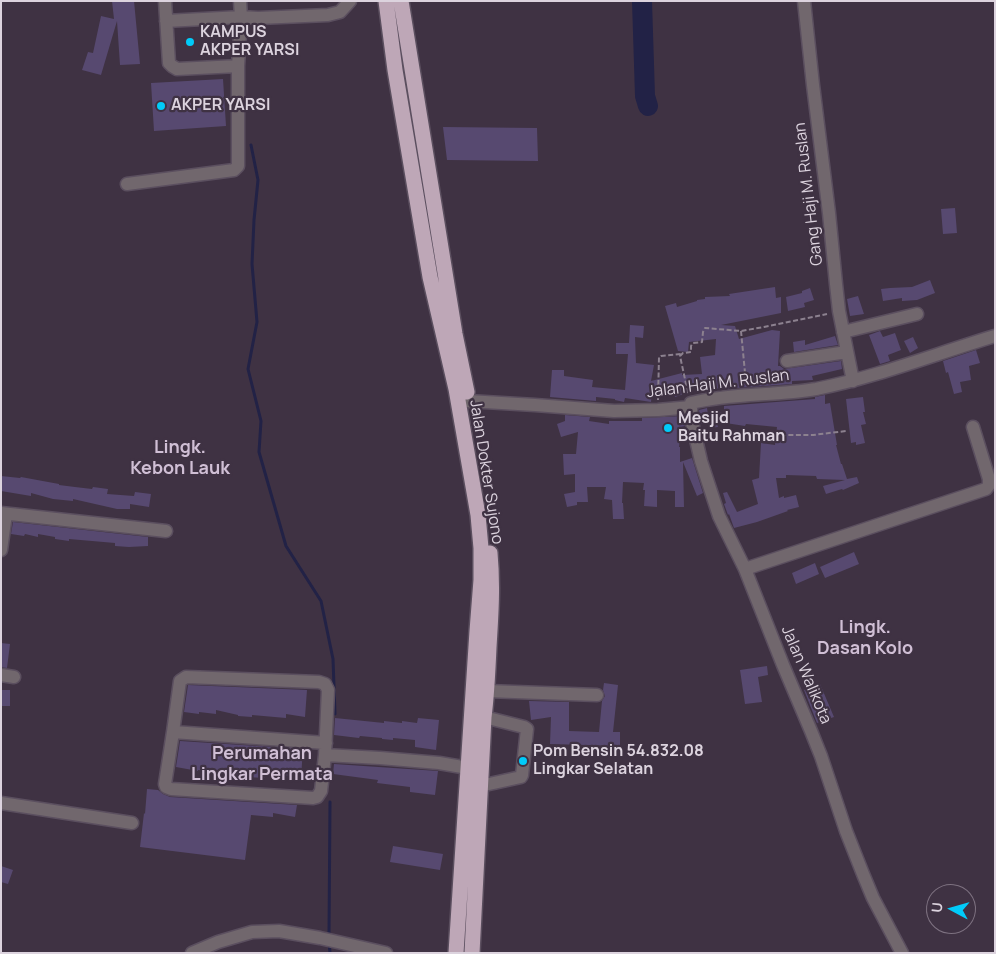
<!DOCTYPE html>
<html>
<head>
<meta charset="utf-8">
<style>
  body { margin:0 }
  #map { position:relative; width:996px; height:954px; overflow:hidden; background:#3f3243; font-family:Manrope,sans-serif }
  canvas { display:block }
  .frame { position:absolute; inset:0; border:2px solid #dcd3de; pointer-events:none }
  .north { position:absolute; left:926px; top:884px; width:50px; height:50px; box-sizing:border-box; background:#3f3243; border:1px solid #7e7281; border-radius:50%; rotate:276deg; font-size:14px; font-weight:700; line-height:20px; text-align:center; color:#dcd3de }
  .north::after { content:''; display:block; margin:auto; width:18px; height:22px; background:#01cbf9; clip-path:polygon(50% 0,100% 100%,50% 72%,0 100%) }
</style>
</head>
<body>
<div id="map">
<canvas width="996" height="954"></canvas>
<div class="frame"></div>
<div class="north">U</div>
</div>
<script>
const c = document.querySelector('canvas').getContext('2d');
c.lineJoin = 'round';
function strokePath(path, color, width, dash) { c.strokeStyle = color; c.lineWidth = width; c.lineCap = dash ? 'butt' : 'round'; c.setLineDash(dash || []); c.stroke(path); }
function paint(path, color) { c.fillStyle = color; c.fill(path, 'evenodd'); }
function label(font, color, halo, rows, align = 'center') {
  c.font = font + ' Manrope,sans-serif'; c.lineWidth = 4.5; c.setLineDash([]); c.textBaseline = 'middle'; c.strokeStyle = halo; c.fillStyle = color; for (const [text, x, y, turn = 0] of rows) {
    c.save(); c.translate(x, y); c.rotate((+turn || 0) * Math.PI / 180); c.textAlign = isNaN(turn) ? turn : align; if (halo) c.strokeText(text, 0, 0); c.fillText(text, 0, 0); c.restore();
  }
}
const stream = new Path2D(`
  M251 145 258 180 254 220 252 264 257 322 248 369 261 421 259 452 286 546 321 601 333 659 335 714
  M329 936 330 802
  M329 942 330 953`);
const river = new Path2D(`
  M642 1 645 96 648 106`);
const building = new Path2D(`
  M112 1H134L140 64 120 65 117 21 101 75 82 70 88 52 93 53 101 16 114 19Z
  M223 79 226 126 154 131 151 83Z
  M443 127 537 128 538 161 447 160Z
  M955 208 957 233 943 234 941 209Z
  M930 280 935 293 917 300 902 301V298L883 301 881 289 890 288 912 287Z
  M775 287 776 298 781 297V313L721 325 735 326 739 339 772 330 780 331 778 366H780L784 369 841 361 842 369 812 376 813 380 792 381V384L722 389 685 385 687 393 675 397 672 385 652 391 651 402 625 398 624 402 615 400V399L596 397V401L550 397 552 370H564V376L593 380 592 387 625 390 628 354H616V343H629L630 325 644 326 643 338 635 337 636 363 654 365 651 381 682 373V375L702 374 700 357 715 355 716 339 689 342 688 352 678 351 665 306 676 303 677 307 697 301V300L705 299V297L730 296 729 294Z
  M810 288 814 300 804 303 805 307 788 311 786 297 802 293V291Z
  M858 296 864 314 850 316 847 299Z
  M880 331 883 337 895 333 901 350 888 355 890 361 880 364 869 335Z
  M835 336 838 345 794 352 793 342 805 340V345Z
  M913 337 918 348 910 353 904 341Z
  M976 350 980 363 969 366 971 380 960 382 962 392 954 394 948 372 946 373 943 361Z
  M825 395V404L830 403 837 445H836L841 464H842L847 479 857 477 859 483 843 490 842 489 826 494 823 486 845 480 817 479 816 476 786 475V478H776L779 498 784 496V498L796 495 799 507 787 510 788 511 757 522 734 528 729 514 728 515 724 504 726 503 723 493 727 492 737 512 758 504 752 480 759 478 761 443 775 445 777 427 746 424 745 426 719 422H717L718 427 709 428V423L701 424 699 410 707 408 708 415 724 412V406L815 399V397Z
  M863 397 865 412H863L866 424 861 425 865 443 856 445V442L851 443 846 399Z
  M565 415 590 417 589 421 609 424V421H642V418L683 416 685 426 681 427 679 447H680V462L692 458 703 493 697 496 683 462 684 507H675V491L657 490V507L644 506 645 490H643L644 483 623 482 622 503H623L624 519H613L612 500 604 499 606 487H587L588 502H577V505L567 507 564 494 575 492V474L564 475 563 454H576L578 432 561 437 557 424 565 421Z
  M1 476 20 478 21 477 59 484V485L75 487 92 489 93 487 108 489 107 494 134 496 135 492 151 494 149 507 130 504V509H117L73 499V501L53 499 31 493V496L1 491Z
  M13 522 148 537V546L129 547 115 546V543L69 539V541L55 539V537L38 534V537L25 534 24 536 11 534Z
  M854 552 859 564 825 578 820 567Z
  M815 563 819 574 796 584 792 573Z
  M1 643 10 644 7 668 1 667Z
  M767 666 768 675 758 677 762 702 745 704 740 670Z
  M604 683 618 685 613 732H620V746L550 744 551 717 531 720 529 701 569 702V731L599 732 602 701 605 696 603 690Z
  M820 684 834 717 817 723 804 690Z
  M188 685 307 690 305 717 286 714V718L252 715V717L238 716V715L216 710V714L199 712V714L184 712Z
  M1 690H10V706H1Z
  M335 718 384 723V721L402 723V721L417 723 418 718 439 720 436 750 415 747V740L393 738V740L382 739V738L360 736 359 738 334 735Z
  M180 741 303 749 301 777 265 774V778L246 777 232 776V774L198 770V771L176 767Z
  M334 764 438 771 435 795 410 792V787L377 783 378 780 333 774Z
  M147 789 158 790 163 794 170 797 297 805 295 817 273 813V817L251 815 245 860 140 847 144 813 145 814Z
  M393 846 443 854 440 870 390 862Z
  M1 866 13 870 8 884 1 882Z`);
const path = new Path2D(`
  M741 331 746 383
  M688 393 680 356 683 353 691 352V346L693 343 702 342 703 332 705 328 741 331 764 327 827 314
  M658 400 659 357 661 356 681 354
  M706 438H729L765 435H813L846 431`);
const minor = new Path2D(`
  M165 1 169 63 172 66 177 69 238 66 241 17 240 1
  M804 1 813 85 829 213 836 284 839 311 853 381
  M166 21 241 17 258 18 328 15 340 12 350 1
  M127 184 234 170 238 166V66
  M843 332 917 314
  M787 361 847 352
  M468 401 535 405 614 411 658 410 691 407V403C732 393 774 396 816 389 877 377 935 354 995 336
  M691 407V418L701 461 719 516 745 569 783 665 811 731 821 756 846 831 863 874 873 898 902 953
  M1 513 166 531
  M1 550 6 514
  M745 569 986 489 989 485V479L973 427
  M1 675 14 677
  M487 691 597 695
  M173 732 180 681 186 677 319 682 325 684 328 690 325 755 380 758 439 763 468 768
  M325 755 321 791 317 797 313 798 171 789 166 787 165 784 173 732 326 743
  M480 786 521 777 522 775 527 729 524 727 484 717
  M1 803 132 823
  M192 953 218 942 252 932 279 931 320 938 386 953`);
const highway = new Path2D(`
  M386 1 395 70 430 277 456 389 478 515 481 548V580L477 631 456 953
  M401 1 455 334 467 392
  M472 953 484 717C487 694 488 670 489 647 491 615 493 585 490 553`);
const markers = [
  [190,42,5,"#01cbf9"],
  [161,106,5,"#01cbf9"],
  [668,428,5,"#01cbf9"],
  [523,761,5,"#01cbf9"]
];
const poiNames = [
  ["KAMPUS",200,33],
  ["AKPER YARSI",200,51],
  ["AKPER YARSI",171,106],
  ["Mesjid",678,419],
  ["Baitu Rahman",678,437],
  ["Pom Bensin 54.832.08",533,752],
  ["Lingkar Selatan",533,770]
];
const streetNames = [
  ["Gang Haji M. Ruslan",809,194,-97],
  ["Jalan Haji M. Ruslan",718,384,-7],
  ["Jalan Dokter Sujono",486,472,81],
  ["Jalan Walikota",806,675,67]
];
const neighbourhoodNames = [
  ["Lingk.",180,448],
  ["Kebon Lauk",180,469],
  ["Lingk.",865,628],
  ["Dasan Kolo",865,649],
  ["Perumahan",262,754],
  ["Lingkar Permata",262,775]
];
strokePath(stream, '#222246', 3);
strokePath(river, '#222246', 20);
paint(building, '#574970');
strokePath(minor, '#5b4f5f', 15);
strokePath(highway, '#5b4f5f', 18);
strokePath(path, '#8c818f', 2, [5, 2.5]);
strokePath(minor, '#71676d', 12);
strokePath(highway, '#bea7b7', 15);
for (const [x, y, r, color] of markers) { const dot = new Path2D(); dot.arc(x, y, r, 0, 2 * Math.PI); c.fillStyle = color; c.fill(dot); strokePath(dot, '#3f3243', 2); }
label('bold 16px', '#dcd3de', '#3f3243', poiNames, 'left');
label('16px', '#dcd3de', '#3f3243', streetNames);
label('bold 18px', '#d0bfd5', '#3f3243', neighbourhoodNames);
</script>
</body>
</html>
